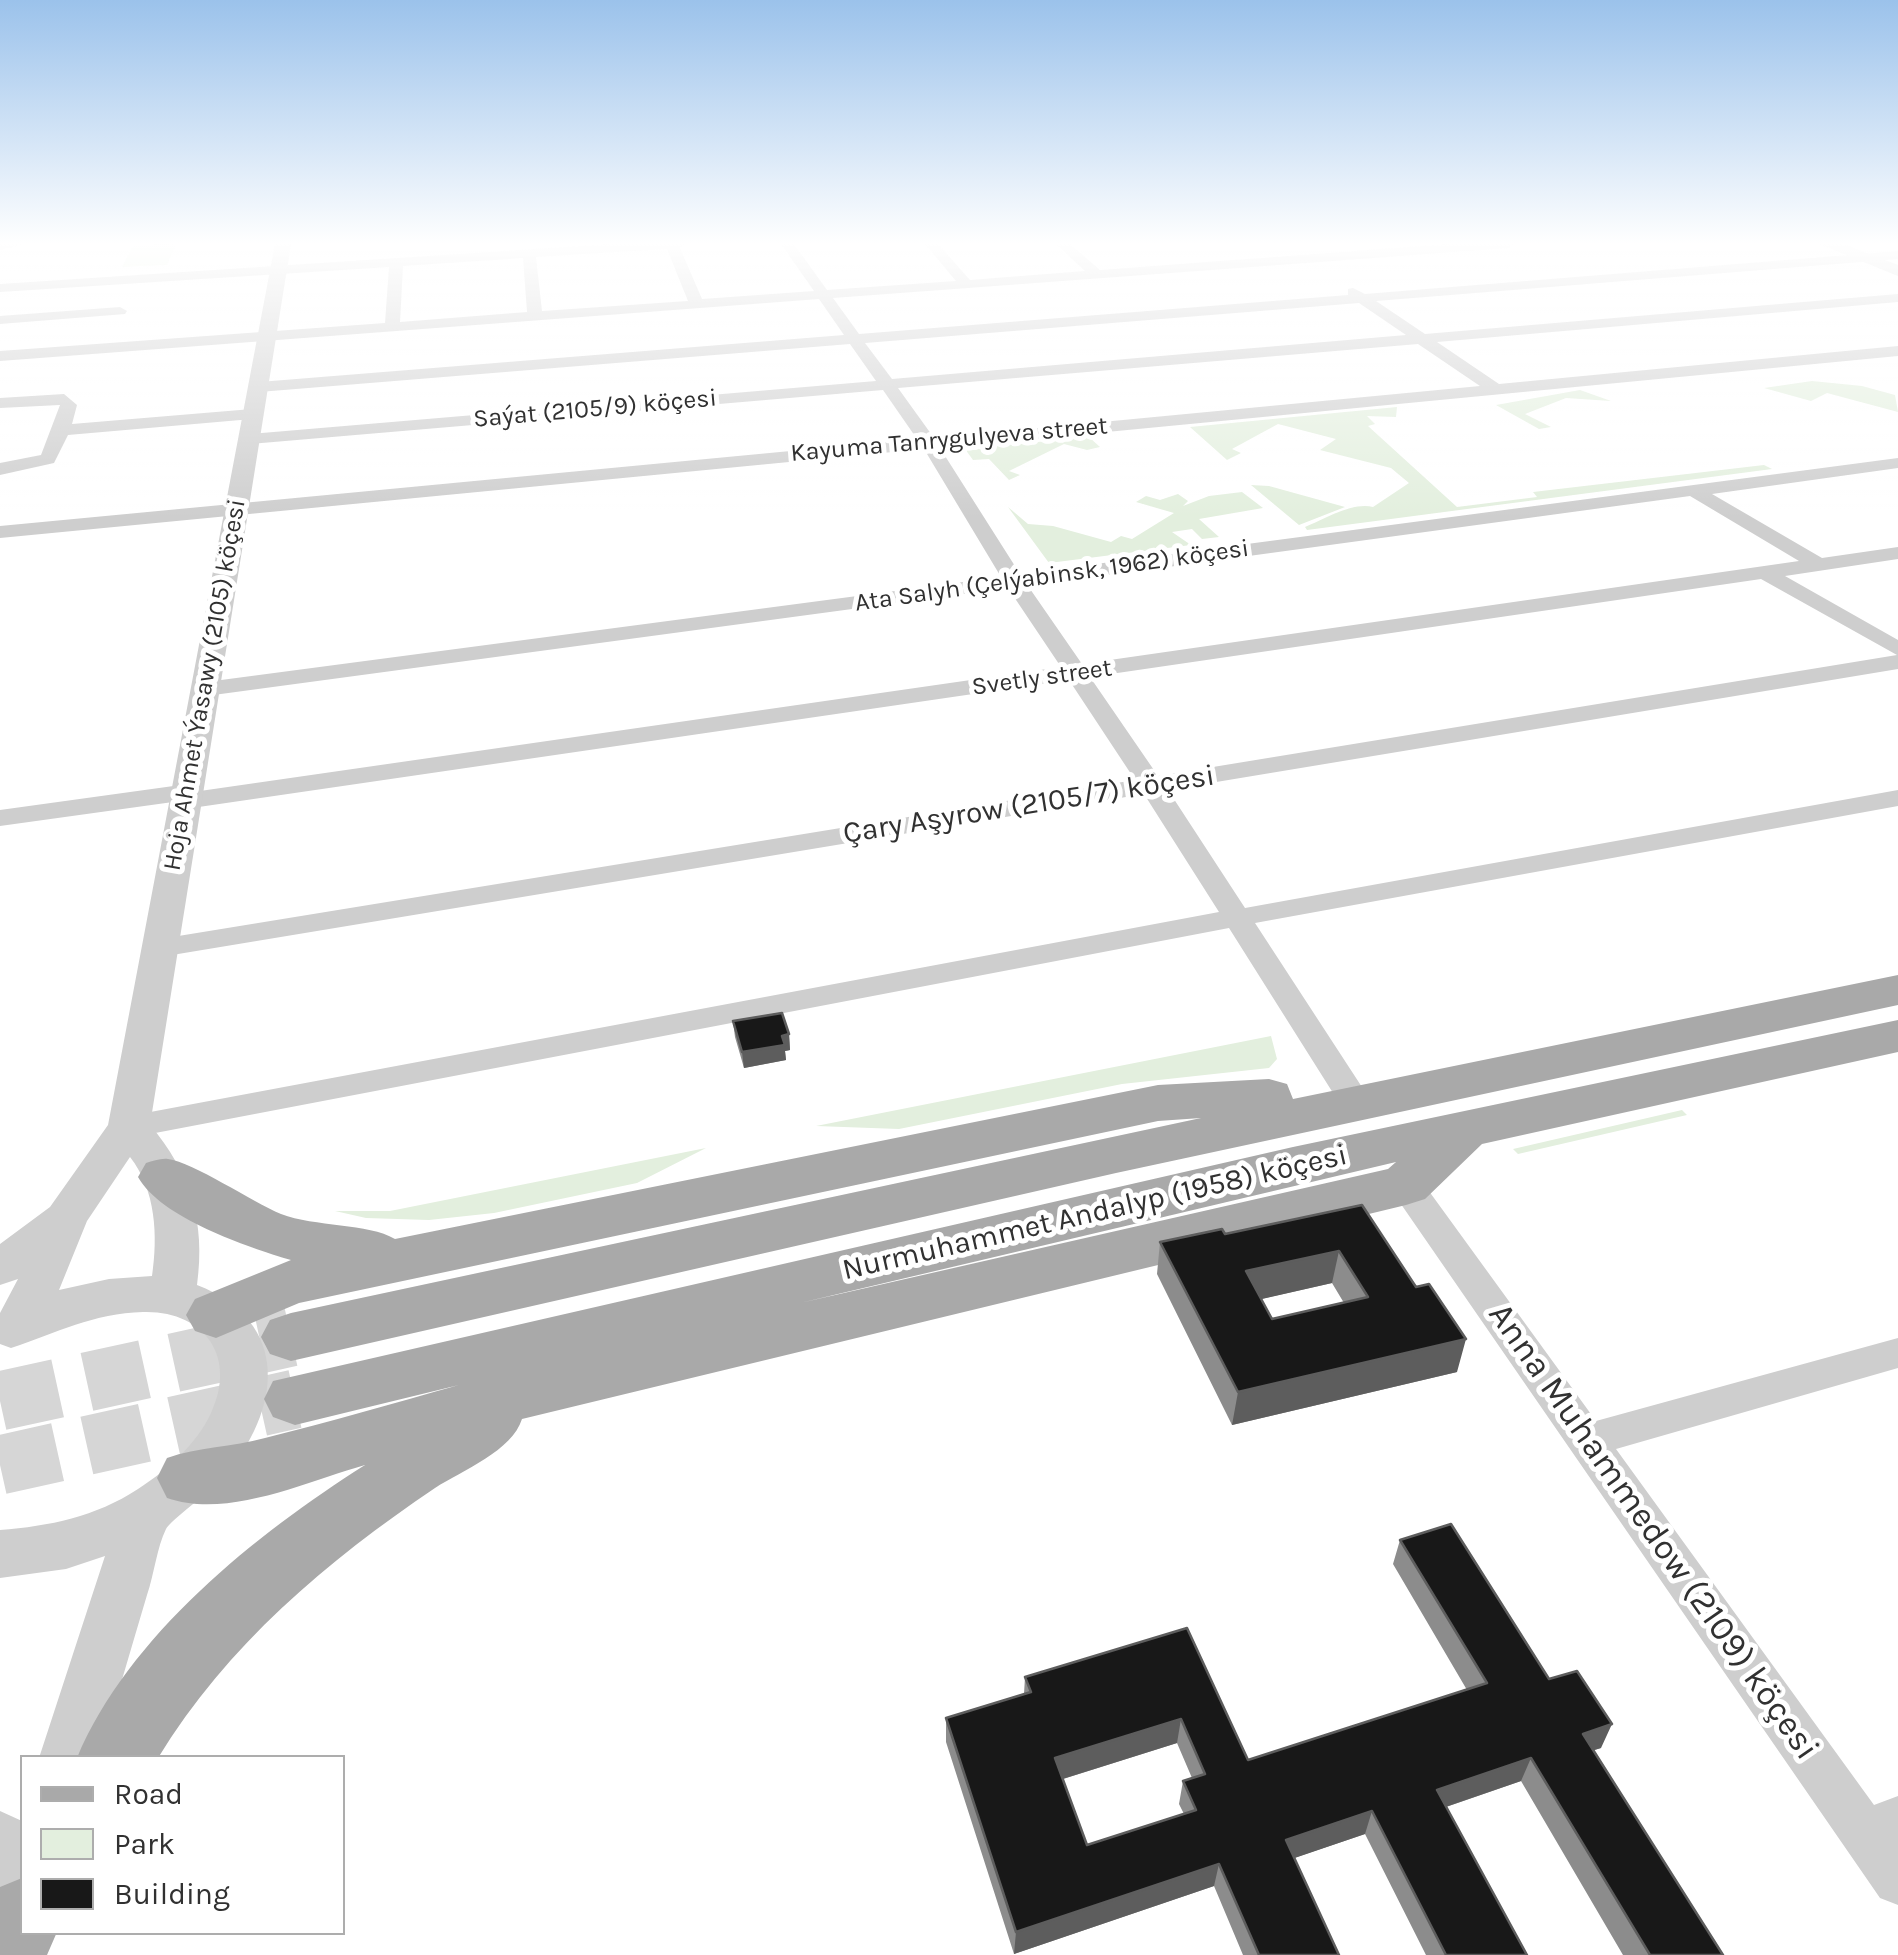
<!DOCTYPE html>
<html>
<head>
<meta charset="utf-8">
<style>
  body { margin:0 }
  #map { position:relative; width:1898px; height:1955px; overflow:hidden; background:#fff; font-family:Karla,sans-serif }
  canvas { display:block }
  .legend { position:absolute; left:20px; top:1755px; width:325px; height:180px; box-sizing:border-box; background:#fff; border:2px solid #adadad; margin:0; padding:12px 18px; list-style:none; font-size:30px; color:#313131 }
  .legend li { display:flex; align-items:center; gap:20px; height:50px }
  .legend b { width:50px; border:2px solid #adadad }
</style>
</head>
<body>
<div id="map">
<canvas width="1898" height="1955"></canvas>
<ul class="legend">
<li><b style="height:12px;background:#a9a9a9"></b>Road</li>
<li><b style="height:28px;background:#e3efde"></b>Park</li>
<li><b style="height:28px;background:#181818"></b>Building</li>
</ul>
</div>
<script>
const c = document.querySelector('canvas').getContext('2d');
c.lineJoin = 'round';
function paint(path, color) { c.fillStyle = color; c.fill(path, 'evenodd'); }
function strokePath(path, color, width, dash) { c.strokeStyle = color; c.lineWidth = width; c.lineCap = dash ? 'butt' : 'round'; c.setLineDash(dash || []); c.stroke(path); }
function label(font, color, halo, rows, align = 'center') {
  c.font = font + ' Karla,sans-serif'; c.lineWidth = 10; c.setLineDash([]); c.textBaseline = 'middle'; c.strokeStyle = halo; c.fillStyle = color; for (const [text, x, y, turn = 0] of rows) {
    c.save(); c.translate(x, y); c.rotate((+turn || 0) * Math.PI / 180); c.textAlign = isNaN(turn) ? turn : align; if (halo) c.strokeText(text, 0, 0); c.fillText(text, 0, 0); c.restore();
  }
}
const green = new Path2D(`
  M176 244 167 265 122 267 133 245Z
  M1812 381 1862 386 1895 395 1898 412 1827 393 1811 401 1764 388Z
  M1580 390 1611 401 1566 398 1525 414 1551 427 1539 429 1496 405Z
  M1397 407 1396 417 1367 416 1375 424 1368 426 1457 507 1537 497 1533 492 1764 465 1772 469 1307 530 1305 527C1325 519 1352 502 1373 507L1409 483 1391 468 1320 450 1336 439 1278 424 1232 449 1241 453 1227 460 1190 427Z
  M1089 437 1100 447 1087 450 1064 444 1009 471 1020 475 1009 480 989 459 973 460 965 449Z
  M1251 485 1269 486 1345 507 1299 525Z
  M1242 492 1263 508 1199 519 1219 537 1202 539 1192 529 1172 532 1191 545 1049 563 1008 507 1028 524 1053 526 1111 542 1121 536 1132 539 1174 513 1136 502 1146 496 1160 500 1178 494 1188 501 1183 506 1209 496Z
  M1271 1036 1277 1059 1269 1068 1122 1084 899 1129 816 1126Z
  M1682 1110 1687 1115 1518 1154 1513 1149Z
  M706 1148 637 1183 494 1213 429 1220 366 1218 335 1211H390Z`);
const primaryTunnel = new Path2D(`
  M0 1401 291 1337
  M0 1465 295 1399`);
const minor = new Path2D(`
  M0 244H24L0 250Z
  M611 244H684L680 248 702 299 814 291 781 244H794L827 290 956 281 925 244H938L970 280 1085 271 1056 244H1070L1100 270 1449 244H1514L1508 248 833 298 859 334 1348 295V289L1353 288 1365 294 1898 251V259L1376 301 1425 334 1898 294V302L1437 342 1499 384 1898 346V356L940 448 1020 574 1898 458V468L1712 494 1822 558 1898 547V559L1785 576 1898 640V669L1168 790 1245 908 1898 790V806L1255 923 1373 1104 1369 1112 1357 1115 1345 1112 1229 928 129 1138 117 1135 112 1127 117 1119 129 1116 1219 912 1144 794 160 957 150 954 145 948 150 942 160 939 1135 780 1069 680 185 809 173 802 0 826V810L188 784 200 791 1061 667 1008 588 206 696 194 689 206 682 1001 577 924 449 0 538V526L917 439 883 390 250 444 241 439 250 434 876 381 850 344 259 392 251 387 259 382 844 335 819 299 0 361V351L385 323 389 267 0 292V284ZM667 249 688 301 542 311 536 257ZM523 258 527 312 400 322 403 266ZM1359 303 1406 335 892 379 865 343ZM1418 344 1480 386 934 438 898 388ZM1690 496 1799 561 1082 664 1028 586ZM1761 579 1897 655 1158 776 1090 677Z
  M120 307 127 311 125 314 0 324V316Z
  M64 394 77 405 72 424 252 409 261 414 252 419 68 435 54 463 0 475V463L41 455 60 405 0 408V398Z
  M1406 1173 1418 1176 1596 1421 1898 1338V1368L1616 1449 1874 1805 1898 1796V1905L1880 1898 1394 1194 1389 1185 1394 1176Z`);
const tertiary = new Path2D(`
  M275 244H291L150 1125C190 1172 206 1222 197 1285 292 1322 282 1410 223 1478 212 1490 170 1521 166 1529 157 1547 154 1575 147 1595 131 1649 115 1703 99 1758H39L105 1556 66 1569 0 1578V1530C50 1526 95 1517 138 1489 166 1471 197 1444 211 1413 238 1356 203 1310 143 1312 94 1313 56 1333 11 1348L0 1344V1313L18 1279 0 1285V1244L50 1207 108 1125ZM130 1157C156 1190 158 1236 152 1276L109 1279 59 1290 87 1221Z
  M1819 244H1843L1898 265V276Z
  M0 1811 22 1821V1932H47L38 1955H0Z`);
const primary = new Path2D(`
  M1898 975V1005L1116 1173 291 1361 270 1354 261 1337 270 1320 291 1313 1201 1118 1158 1121 299 1303 216 1338 195 1331 186 1315 195 1299 291 1260C247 1247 161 1218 138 1177L146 1163C153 1161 161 1158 168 1159 193 1162 252 1202 281 1214 315 1227 368 1223 395 1239L1158 1085 1269 1079 1287 1084 1293 1099Z
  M1898 1020V1052L1482 1144 1425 1199 1406 1205 522 1419C512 1451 463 1470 435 1488 327 1561 227 1645 158 1758H77C128 1636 256 1534 365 1465 305 1482 228 1519 167 1498L157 1478 167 1458C198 1447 232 1447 265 1438 330 1422 394 1403 459 1385L295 1425 273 1417 264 1399 273 1381 1293 1147ZM1396 1162 1388 1169 800 1303Z
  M22 1878V1932H57L47 1955H0V1887Z`);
const wall = new Path2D(`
  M733 1021 789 1034 790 1050 785 1051 786 1060 744 1068 735 1037Z
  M1362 1205 1457 1372 1232 1425 1157 1274 1160 1242 1225 1234ZM1332 1283 1344 1303 1272 1319 1261 1299Z
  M1400 1540 1549 1679 1601 1748 1594 1750 1723 1955H1623L1521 1781 1446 1807 1527 1955H1426L1365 1834 1294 1858 1339 1955H1243L1214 1886 1014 1954 946 1742V1718L1024 1694 1025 1677 1187 1628 1248 1760 1467 1690 1393 1564ZM1177 1743 1192 1778 1183 1781 1179 1804 1184 1814 1087 1845 1063 1779Z`);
const shadedWall = new Path2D(`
  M789 1034 790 1050 785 1051 786 1060 744 1068 742 1052 782 1036Z
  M1339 1251 1332 1283 1240 1304 1246 1271Z
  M1466 1339 1457 1372 1232 1425 1238 1392Z
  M1181 1719 1177 1743 1053 1782 1055 1758Z
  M1612 1724 1601 1748 1572 1757 1583 1734Z
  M1531 1758 1521 1781 1428 1813 1437 1790Z
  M1372 1811 1365 1834 1280 1863 1286 1840Z
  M1219 1864 1214 1886 1014 1954 1016 1932Z`);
const building = new Path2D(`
  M782 1013 789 1034 782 1036 785 1045 742 1052 733 1021Z
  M1362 1205 1416 1287 1429 1284 1466 1339 1238 1392 1160 1242 1222 1229 1225 1234ZM1339 1251 1368 1297 1272 1319 1246 1271Z
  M1451 1524 1549 1679 1577 1671 1612 1724 1583 1734 1723 1955H1650L1531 1758 1437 1790 1527 1955H1446L1372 1811 1286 1840 1339 1955H1259L1219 1864 1016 1932 946 1718 1031 1692 1025 1677 1187 1628 1248 1760 1487 1683 1400 1540ZM1181 1719 1205 1774 1183 1781 1196 1810 1087 1845 1055 1758Z`);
const farStreetnames = [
  ["Saýat (2105/9) köçesi",595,409,-5],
  ["Kayuma Tanrygulyeva street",949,440,-5],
  ["Ata Salyh (Çelýabinsk, 1962) köçesi",1052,576,-8],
  ["Svetly street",1042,678,-8],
  ["Hoja Ahmet Ýasawy (2105) köçesi",205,685,-80]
];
const streetNames = [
  ["Çary Aşyrow (2105/7) köçesi",1029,805,-9],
  ["Nurmuhammet Andalyp (1958) köçesi",1095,1213,-13]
];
const nearStreetnames = [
  ["Anna Muhammedow (2109) köçesi",1653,1532,55]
];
paint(green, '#e3efde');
strokePath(primaryTunnel, '#d6d6d6', 59, [59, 30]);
paint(minor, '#cecece');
paint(tertiary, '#cecece');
paint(primary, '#a9a9a9');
paint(wall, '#8c8c8c');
paint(shadedWall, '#5d5d5d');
paint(building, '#181818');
strokePath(building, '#5d5d5d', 2.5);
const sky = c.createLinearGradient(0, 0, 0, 518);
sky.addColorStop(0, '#9bc2eb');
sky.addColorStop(0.47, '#fff');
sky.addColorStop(1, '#ffffff00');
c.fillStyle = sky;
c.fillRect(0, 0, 1898, 518);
label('25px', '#313131', '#fff', farStreetnames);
label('30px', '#313131', '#fff', streetNames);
label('35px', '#313131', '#fff', nearStreetnames);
</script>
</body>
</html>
